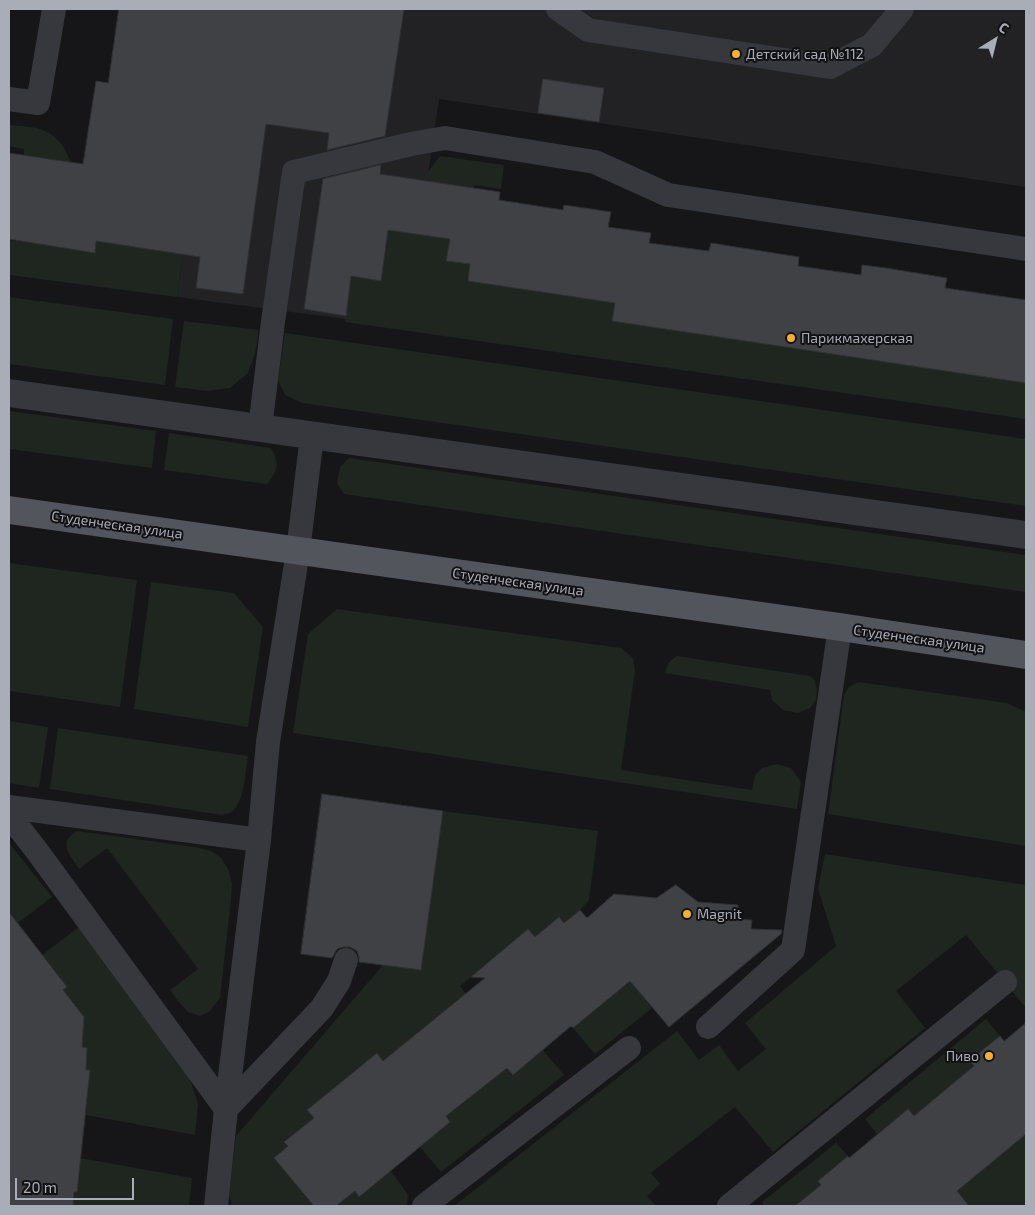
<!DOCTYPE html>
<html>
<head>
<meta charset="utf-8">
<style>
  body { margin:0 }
  #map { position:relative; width:1035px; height:1215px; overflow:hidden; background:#161618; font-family:"Exo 2",sans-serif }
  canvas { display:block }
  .frame { position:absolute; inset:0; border:10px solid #a8adb8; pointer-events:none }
  .north { position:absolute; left:970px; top:15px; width:50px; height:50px; -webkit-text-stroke:4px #111113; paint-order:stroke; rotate:36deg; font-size:14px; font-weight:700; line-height:20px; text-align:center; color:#a8adb8 }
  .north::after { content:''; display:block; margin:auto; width:18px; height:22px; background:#a8adb8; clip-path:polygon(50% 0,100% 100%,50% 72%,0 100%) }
  .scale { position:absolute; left:15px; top:1178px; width:119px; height:22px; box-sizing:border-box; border:2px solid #a8adb8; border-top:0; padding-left:6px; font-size:15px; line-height:18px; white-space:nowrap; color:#a8adb8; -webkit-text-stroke:4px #111113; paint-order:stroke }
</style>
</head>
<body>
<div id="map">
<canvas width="1035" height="1215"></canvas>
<div class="frame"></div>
<div class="north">С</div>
<div class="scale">20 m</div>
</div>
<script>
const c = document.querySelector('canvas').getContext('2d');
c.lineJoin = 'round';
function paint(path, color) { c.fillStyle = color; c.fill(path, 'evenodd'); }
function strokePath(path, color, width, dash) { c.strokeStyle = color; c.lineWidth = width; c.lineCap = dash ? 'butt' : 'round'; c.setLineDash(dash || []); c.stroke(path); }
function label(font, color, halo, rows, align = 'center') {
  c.font = font + ' "Exo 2",sans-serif'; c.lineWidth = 4; c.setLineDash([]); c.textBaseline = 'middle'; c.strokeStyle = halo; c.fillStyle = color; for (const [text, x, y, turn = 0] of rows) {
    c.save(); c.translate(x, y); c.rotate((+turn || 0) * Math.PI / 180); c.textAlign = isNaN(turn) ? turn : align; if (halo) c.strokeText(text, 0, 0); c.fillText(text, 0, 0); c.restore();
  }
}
const built = new Path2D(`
  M219 9H1026V187L439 99 406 327 177 297Z`);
const green = new Path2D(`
  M200 9H219L177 297 9 275V240L17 241 19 225 95 252 96 241 157 250 194 45Z
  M9 125C20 126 34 126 45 131 57 136 67 149 70 162L24 155V149L9 146Z
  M440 156 504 165 501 189 474 185 473 194 457 192 447 260 470 264 468 281 615 303 688 332 1025 382 1026 374V419L345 322 351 276 381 280 388 230 422 180Z
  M9 297 173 319 165 385 9 364Z
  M184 321 259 330 255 354 248 373 230 388 208 391 175 387Z
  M285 333 1026 439V506L302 403 285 395 278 380Z
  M9 411 156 431 152 468 9 449Z
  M169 433 271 448C280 464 278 470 267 484L164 470Z
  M349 458 1026 555V592L344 494 337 483 340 467Z
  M9 563 137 580 120 707 9 691Z
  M151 582 234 593 263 627 248 727 134 709Z
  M337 609 621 648 633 658 635 670 621 770 752 790 755 775 762 768 777 764 791 768 801 782 797 809 293 733 308 634Z
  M677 656 810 676 815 681 817 690 816 700 810 708 798 713 783 710 772 700 770 690 665 673C667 665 669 661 677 656Z
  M858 682 1007 703 1026 712V846L828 814 844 695 849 687Z
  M9 721 48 727 39 788 9 783Z
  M58 728 248 756C245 772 245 799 233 811 230 813 226 814 222 815L50 789Z
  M443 811 598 831 589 900 580 910 564 923 559 917 535 937 528 930 505 948 487 976 481 969 460 986 466 994 383 1061 377 1053 307 1110 314 1118 285 1142 288 1146 274 1158 314 1206H232L229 1195 236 1136 383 965 421 970Z
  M77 831 195 847 211 851 221 858 228 869 232 883 231 900 220 998 210 1011 200 1016 188 1012 178 1001 170 990 198 969 107 848 79 869C70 855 57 842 77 831Z
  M9 843 52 897 18 923 9 911Z
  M825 854 1026 885V1008L966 935 896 991 925 1028 773 1152 735 1107 651 1173 660 1184 647 1196 656 1206H454L677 1031 699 1060 719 1045 738 1071 766 1049 745 1023 836 946 818 889Z
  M79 927 185 1070 192 1085 198 1104 195 1135 86 1115 90 1070H86L87 1048 82 1047 83 1028 72 1013 77 1009 63 990 67 987 42 955Z
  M628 961 633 984 652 1008 595 1054 573 1028 603 1003Z
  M986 1019 1000 1036 970 1061 974 1066 914 1117 908 1109 877 1134 865 1119Z
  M543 1050 564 1075 441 1172 420 1147 450 1122 446 1116 463 1103 458 1097 507 1067 513 1075Z
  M1026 1134V1206H950L961 1197 957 1191 985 1168 1007 1141 1012 1146Z
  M836 1143 848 1156 818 1181 821 1185 802 1200 807 1206H764L762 1202Z
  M80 1158 192 1178 189 1206H73L74 1192H77Z
  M391 1171 408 1195 407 1206H316L330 1195 338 1205 355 1191 359 1197Z`);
const building = new Path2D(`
  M119 9H404L385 136 327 150 329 133 266 124 243 294 196 288 200 257 96 241 95 253 9 239V153L83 164 96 81 108 83Z
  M543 79 604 88 599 122 538 113Z
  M381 165 380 174 500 192 499 200 563 210 564 205 611 212 608 227 651 233 649 243 709 251 711 243 799 257 798 266 861 275 862 265 886 268 947 278 945 288 1026 300V383L612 321 615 303 468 281 470 264 446 261 450 239 388 230 381 281 351 276 346 316 304 309 323 179Z
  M322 794 443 811 421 970 359 962V957L357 951 350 947H343L337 949 332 958 301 954Z
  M676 885 698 902 738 905 737 919 752 920 751 929 782 930 781 934 669 1027 630 981 573 1028 571 1026 513 1075 507 1068 446 1116 450 1122 359 1197 355 1191 336 1206H314L274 1158 288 1146 284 1142 314 1118 307 1110 377 1053 383 1061 485 978 471 977 528 929 535 937 559 917 564 923 580 910 587 918 614 894 656 898Z
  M9 912 67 987 63 990 84 1017 82 1047 87 1048 86 1070H90L77 1192H74L73 1206H9Z
  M1026 1023V1134L957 1191 969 1206H795L821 1185 818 1181 848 1156 849 1158 908 1109 914 1116 974 1066 970 1061 985 1048 1000 1036 1004 1041Z`);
const lane = new Path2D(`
  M558 9 588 30 830 67 872 45 902 9
  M9 99 38 103 54 9
  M260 428 273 322 294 172 411 144 445 138 595 162 668 195 1026 249
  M9 807 259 840
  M9 815 37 851 226 1109 322 1008 339 981 346 960
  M708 1027 793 950 840 627
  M216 1206 226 1109 259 840 268 742 298 551 312 436
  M424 1206 629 1048
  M729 1206 1005 982`);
const street = new Path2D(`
  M9 393 1026 535`);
const primary = new Path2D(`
  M9 510 840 627 1026 655`);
const markers = [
  [736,54,5,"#f2b134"],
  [791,338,5,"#f2b134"],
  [687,914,5,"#f2b134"],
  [989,1056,5,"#f2b134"]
];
const poiNames = [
  ["Детский сад №112",746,54],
  ["Парикмахерская",801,338],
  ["Magnit",697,914],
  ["Пиво",979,1056,"right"]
];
const streetNames = [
  ["Студенческая улица",117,525,8],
  ["Студенческая улица",518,582,8],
  ["Студенческая улица",919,639,8]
];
paint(built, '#222225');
paint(green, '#1e261f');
paint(building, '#404145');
strokePath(building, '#303034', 1);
strokePath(lane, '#37383d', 24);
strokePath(street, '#37383d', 28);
strokePath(primary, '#53555c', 28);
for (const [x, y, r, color] of markers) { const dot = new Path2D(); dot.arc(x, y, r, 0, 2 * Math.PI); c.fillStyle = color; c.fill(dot); strokePath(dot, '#111113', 2); }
label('14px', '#a8adb8', '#111113', poiNames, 'left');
label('14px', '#a8adb8', '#111113', streetNames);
</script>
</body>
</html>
